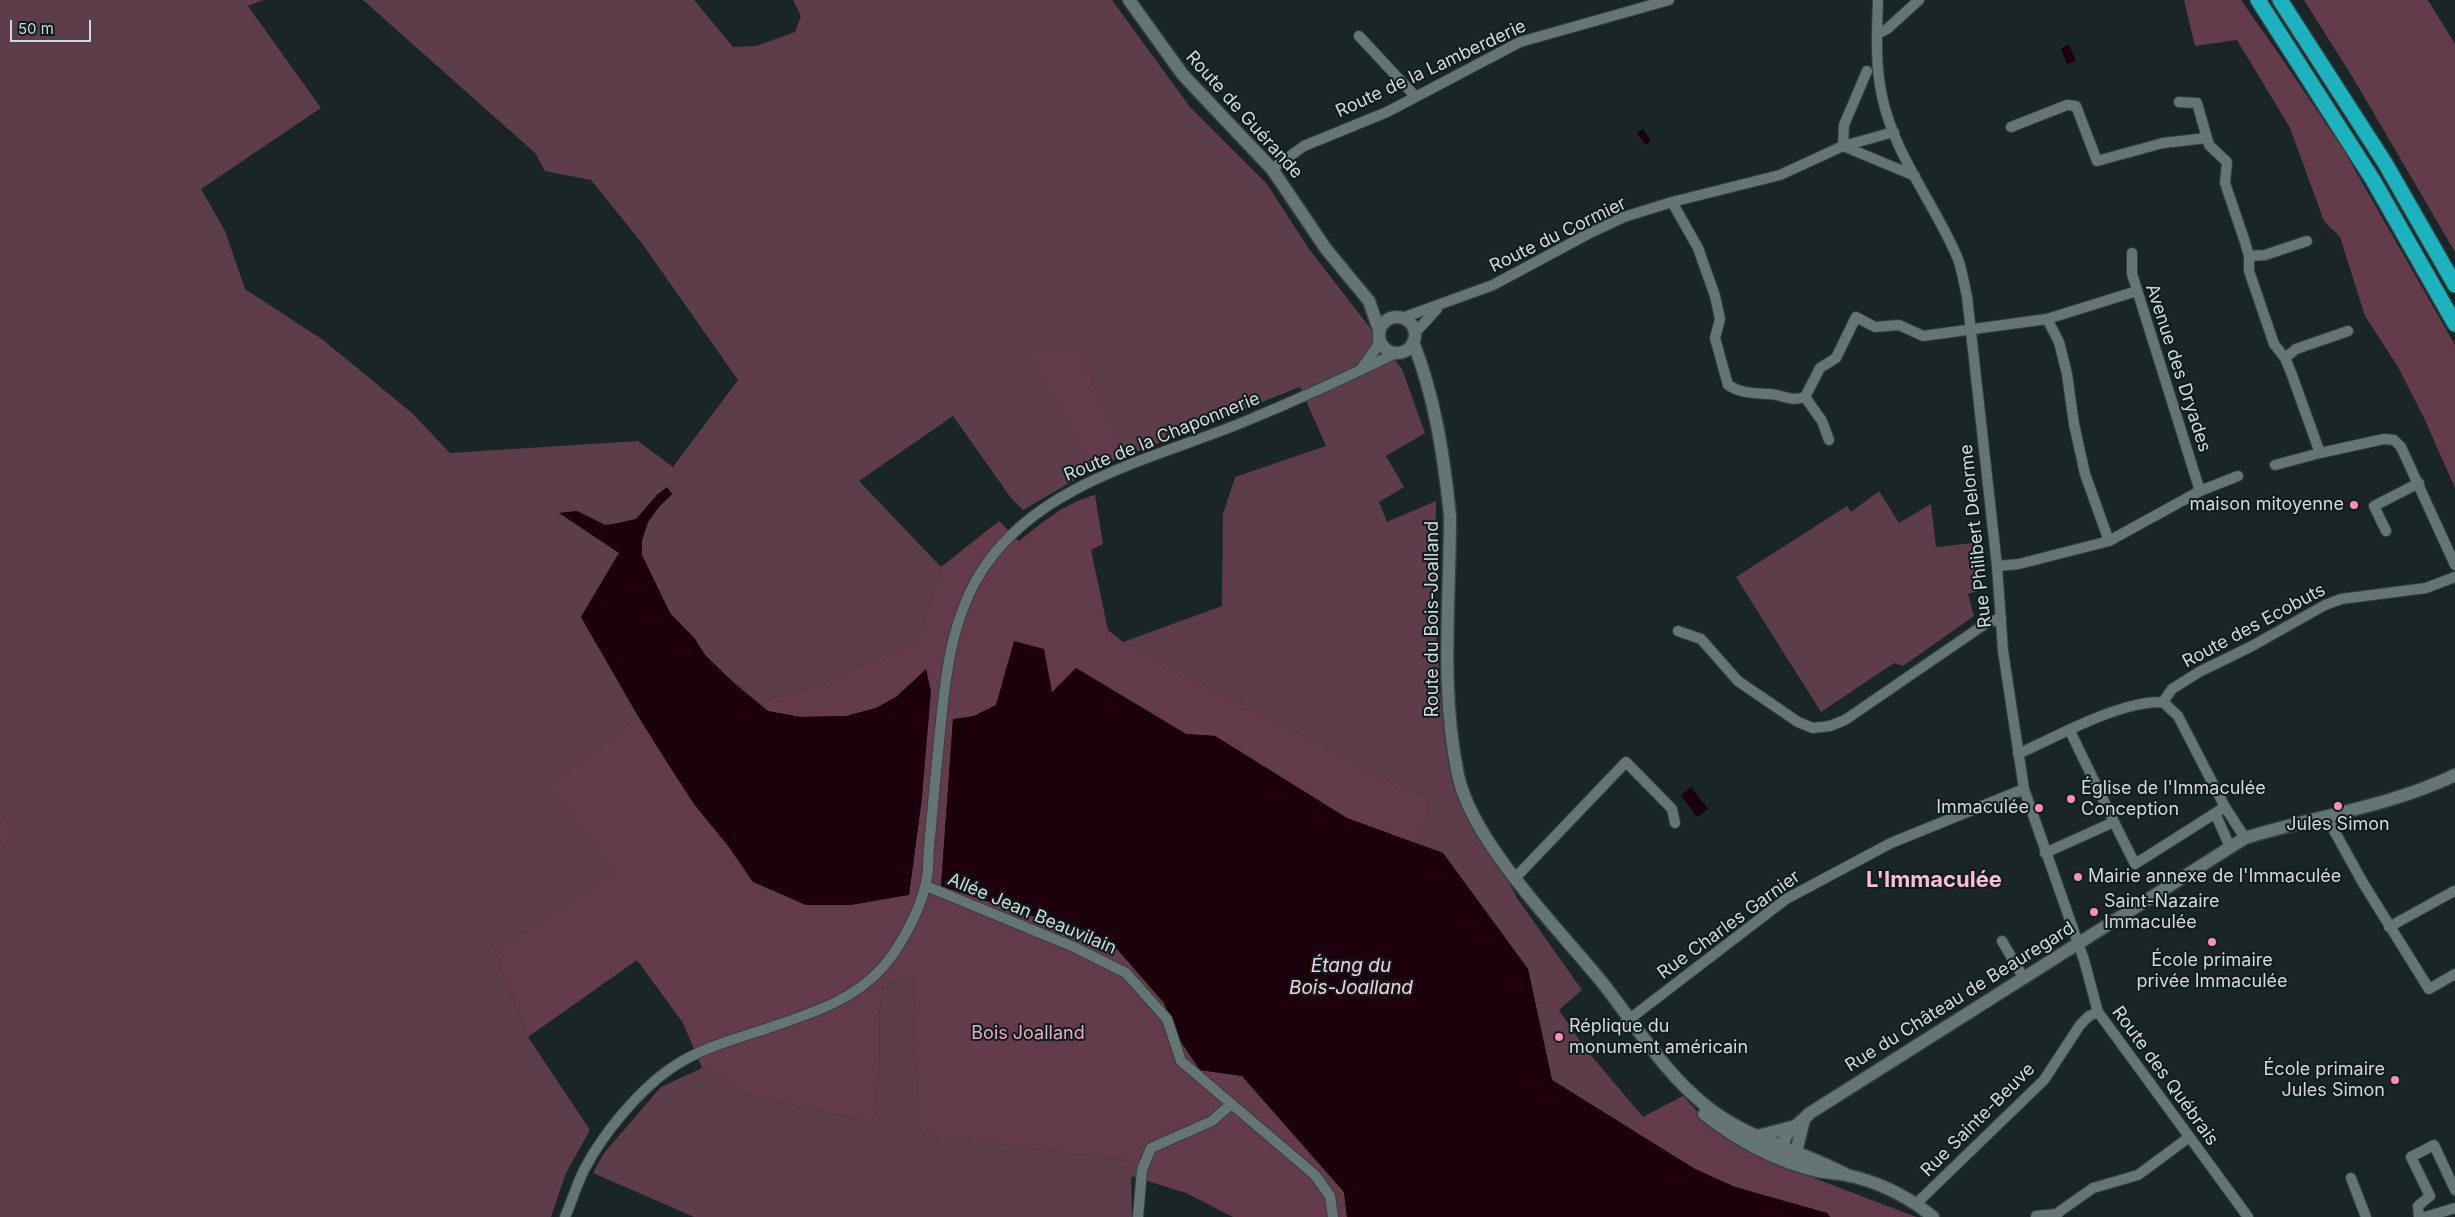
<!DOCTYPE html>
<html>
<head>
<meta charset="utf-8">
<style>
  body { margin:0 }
  #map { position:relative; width:2455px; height:1217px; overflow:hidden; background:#192527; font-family:Inter,sans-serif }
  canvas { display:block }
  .scale { position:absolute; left:10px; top:20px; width:81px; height:22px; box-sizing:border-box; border:2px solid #d1d9da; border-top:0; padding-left:6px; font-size:15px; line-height:18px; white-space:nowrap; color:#d1d9da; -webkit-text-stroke:4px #101c1d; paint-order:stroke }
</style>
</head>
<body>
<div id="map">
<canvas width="2455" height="1217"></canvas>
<div class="scale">50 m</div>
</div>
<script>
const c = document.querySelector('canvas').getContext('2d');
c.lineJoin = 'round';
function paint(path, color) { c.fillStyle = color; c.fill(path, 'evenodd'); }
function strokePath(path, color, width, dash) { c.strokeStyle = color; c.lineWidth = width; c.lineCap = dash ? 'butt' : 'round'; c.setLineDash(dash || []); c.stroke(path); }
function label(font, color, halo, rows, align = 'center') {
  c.font = font + ' Inter,sans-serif'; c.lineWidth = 4; c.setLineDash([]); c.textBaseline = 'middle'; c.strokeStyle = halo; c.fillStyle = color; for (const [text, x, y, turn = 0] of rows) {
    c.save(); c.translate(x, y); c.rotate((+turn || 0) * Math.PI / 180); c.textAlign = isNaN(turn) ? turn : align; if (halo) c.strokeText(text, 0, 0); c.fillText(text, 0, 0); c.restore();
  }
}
const green = new Path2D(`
  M0 0H264L248 6 321 108 201 189 225 231 245 289 323 340 412 413 450 453 638 441 673 467 738 380 641 242 591 180 545 171 535 153 363 0H694L733 47 756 46 795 32 801 16 793 0H1112L1190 107 1267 184 1309 249 1402 369 1425 433 1386 456 1404 487 1379 502 1387 522 1436 501 1435 612 1441 702 1450 769 1457 794 1489 843 1517 898 1582 990 1559 1010 1584 1047 1643 1117 1683 1096 1715 1131 1761 1158 1916 1217H1830L1827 1213 1695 1169 1552 1080 1528 969 1443 853 1347 818 1428 808 1427 797 1378 775 1288 726 1123 642 1222 606 1223 514 1235 477 1326 446 1300 387 1128 455 1105 412 1079 349H1030L1090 471 1023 510 1011 498 953 416 859 481 941 567 917 640 816 686 768 699 734 683 705 655 695 639 670 613 642 555V540L648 522 659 506 672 494 667 488 657 495 636 519 619 523 605 525 577 511 560 513 619 553 581 617 638 716 551 785 616 872 495 951 528 1037 590 1130 566 1173 551 1217H0V849L22 832 0 815Z
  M1879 491 1899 523 1931 504 1936 547 1972 543 1978 591 1968 594 1974 616 1903 666 1894 663 1821 712 1736 577 1847 506 1851 512Z
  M915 977 913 1044 918 1082 920 1134 1131 1161 1132 1217H694L593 1173 604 1153 661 1087 702 1068 749 1095 873 1123 880 1066 879 1016 883 984Z`);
const forest = new Path2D(`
  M2184 0H2241L2285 63 2343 149 2455 345V488L2424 418 2398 367 2365 316 2340 237 2324 221 2290 128 2237 40 2195 46Z
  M2304 0H2428L2455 44V252L2356 83Z
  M1029 349H1079L1105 412 1128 455 1104 463 1090 471Z
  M1095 495 1103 544 1091 550 1108 630 1123 642 1288 726 1378 775 1427 797 1428 808 1414 843 1347 818 1215 736 1186 734 1076 668 1052 693 1015 641 996 705 974 716 953 720 941 886 1111 942 1164 1003 1181 1042 1200 1070 1242 1076 1344 1192 1347 1217H1233L1186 1193 1131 1176V1161L919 1134 918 1082 913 1044 915 977 883 984 879 1016 880 1066 873 1123 749 1095 702 1068 683 1023 637 960 528 1037 495 951 615 872 550 785 638 716 694 804 729 847 753 882 909 895 922 797 926 670 896 697 876 708 846 716 800 717 768 711 734 683 768 699 816 686 917 640 941 567 999 521 1019 541C1044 521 1063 504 1095 495Z
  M0 815 22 832 0 849Z
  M1683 1096 1715 1131 1761 1158 1916 1217H1830L1827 1213 1735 1187 1695 1169 1633 1131 1643 1117Z`);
const water = new Path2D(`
  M2069 45 2076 61 2067 64 2061 48Z
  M1643 129 1651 141 1646 145 1637 133Z
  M667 487 672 494 659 507 648 522 642 540V555L670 613 695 639 705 655 734 683 768 711 800 717 846 716 876 708 896 697 926 669 931 691 922 797 909 895 851 905H806L753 882 729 847 694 804 670 767 638 716 581 617 619 553 559 513 577 511 605 525 619 523 636 519 657 495Z
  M1014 641 1044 649 1052 692 1076 668 1186 734 1215 736 1347 818 1443 853 1528 969 1552 1080 1695 1169 1735 1187 1827 1213 1830 1217H1347L1344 1192 1242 1076 1200 1070 1181 1042 1164 1003 1111 942 941 886 953 719 974 716 996 705Z
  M1691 787 1708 809 1697 817 1681 795Z`);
const street = new Path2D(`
  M1878 0C1877 32 1875 64 1882 96 1894 155 1935 204 1958 259 1962 270 1964 284 1967 296L1997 566 2003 651 2024 789 2084 960 2098 1012 2248 1217
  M1877 34 1887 29 1919 0
  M1359 36 1415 96
  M1867 71 1844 125 1843 146 1915 176
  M2179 102 2197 103 2209 145 2227 162 2225 183 2245 242 2249 256V271L2274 344 2285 358 2292 375 2320 453 2384 439 2394 440 2401 447 2455 565
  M2011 127 2067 105 2076 106 2097 161 2163 143 2207 138
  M1272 169 1304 146 1387 112 1520 42 1669 0
  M1672 202 1698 248 1715 296 1720 319 1715 338 1728 385C1742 394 1754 393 1770 394 1785 395 1789 402 1805 397L1820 368 1836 358 1856 317 1875 327 1899 325 1923 336 2047 319 2137 291
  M2132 253V274L2200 491
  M2249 256 2265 255 2307 241
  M1402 318 1493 285 1588 234 1624 217 1672 202 1780 175 1843 146 1894 132
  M2047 319 2059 342 2067 374 2074 424 2085 474 2109 541
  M1414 334 1437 309
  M2285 358 2296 349 2348 331
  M1362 368 1377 347 1379 339
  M1805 397 1822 421 1829 440
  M2275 465 2320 453
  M2386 531 2374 506 2419 483
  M1997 566 2019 564 2109 541 2200 491 2238 476
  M1678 631 1701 639 1738 681 1798 722 1813 728 1830 726 1845 720 1985 624 2001 618
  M2163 702 2172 689 2199 672 2252 646 2325 605 2341 599 2426 588 2455 577
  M2018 754C2058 736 2119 701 2163 702L2178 716 2225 807 2245 838
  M2215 813 2230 847
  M2326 816 2363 883 2429 989 2455 974
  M2114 822 2135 864 2225 807
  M2045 853 2114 822 2070 731
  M1516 877 1626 762 1672 809 1675 823
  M926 886 1074 947 1126 973 1167 1019 1181 1061 1315 1175 1330 1196 1333 1217
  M2389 927 2454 891
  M2002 941 2023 977
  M1623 1024 1786 899 1891 843 2024 789
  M2351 1178 2366 1217
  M1919 1205 1920 1200 2044 1080 2080 1025 2089 1016 2098 1012
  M2036 1216 2056 1214
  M565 1217C572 1201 577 1183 585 1168 603 1134 638 1091 670 1069 702 1046 744 1037 780 1024 818 1011 855 998 882 968 900 948 919 912 925 887 929 874 928 860 929 847 932 819 934 790 937 762 944 695 946 623 985 566 1043 481 1157 458 1246 421 1297 400 1347 377 1396 353
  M1138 1217 1142 1170 1151 1148 1212 1121 1230 1105
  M2057 1217 2056 1214 2093 1188 2138 1175 2188 1138
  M2419 1217 2418 1206 2430 1196 2411 1157 2434 1145 2455 1190
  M2425 1217 2455 1208`);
const secondary = new Path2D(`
  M1129 0 1183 75 1272 169 1326 249 1369 301 1379 330
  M1379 335a18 18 0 1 1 36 0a18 18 0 1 1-36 0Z
  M1413 342C1435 397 1444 457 1450 516 1450 602 1440 690 1458 775 1472 842 1557 927 1601 981 1634 1022 1663 1072 1706 1106 1748 1140 1802 1150 1849 1176
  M1704 1114C1737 1140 1776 1161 1817 1171 1827 1173 1837 1173 1847 1175 1878 1182 1909 1197 1933 1217
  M1757 1136 1792 1127
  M1788 1155 1796 1152 1804 1119
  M1780 1158C1784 1127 1792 1132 1810 1113L2245 838C2315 816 2389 807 2455 775`);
const highway = new Path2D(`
  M2258 0 2373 180 2455 324
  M2280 0 2385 163 2455 285`);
const markers = [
  [2354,505,5,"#fe8ebd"],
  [2071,799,5,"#fe8ebd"],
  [2338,806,5,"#fe8ebd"],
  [2039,808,5,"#fe8ebd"],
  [2078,877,5,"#fe8ebd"],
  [2094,912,5,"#fe8ebd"],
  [2212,942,5,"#fe8ebd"],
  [1559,1037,5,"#fe8ebd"],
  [2395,1080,5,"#fe8ebd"]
];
const streetNames = [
  ["Route de la Lamberderie",1431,69,-25],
  ["Route de Guérande",1244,115,48],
  ["Route du Cormier",1558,235,-26],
  ["Avenue des Dryades",2178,368,72],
  ["Route de la Chaponnerie",1162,437,-22],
  ["Rue Philibert Delorme",1976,536,-96],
  ["Route du Bois-Joalland",1433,619,-90],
  ["Route des Ecobuts",2254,626,-28],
  ["Allée Jean Beauvilain",1032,914,23],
  ["Rue Charles Garnier",1729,925,-36],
  ["Rue du Château de Beauregard",1960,997,-32],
  ["Route des Québrais",2165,1076,54],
  ["Rue Sainte-Beuve",1978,1120,-45]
];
const poiNames = [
  ["maison mitoyenne",2344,505,"right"],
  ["Église de l'Immaculée",2081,789],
  ["Conception",2081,810],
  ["Immaculée",2029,808,"right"],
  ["Jules Simon",2338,825,"center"],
  ["Mairie annexe de l'Immaculée",2088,877],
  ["Saint-Nazaire",2104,902],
  ["Immaculée",2104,923],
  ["École primaire",2212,961,"center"],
  ["privée Immaculée",2212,982,"center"],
  ["Réplique du",1569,1027],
  ["monument américain",1569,1048],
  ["École primaire",2385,1070,"right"],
  ["Jules Simon",2385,1091,"right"]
];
const parkNames = [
  ["Bois Joalland",1028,1034]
];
const waterNames = [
  ["Étang du",1351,966],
  ["Bois-Joalland",1351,988]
];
const districtNames = [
  ["L'Immaculée",1934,880]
];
paint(green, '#5c3d49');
paint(forest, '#633b4b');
paint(water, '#1b000b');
strokePath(street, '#353f40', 12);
strokePath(secondary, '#353f40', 15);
strokePath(highway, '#353f40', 18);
strokePath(street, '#657475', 10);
strokePath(secondary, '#657475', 12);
strokePath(highway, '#1cb3be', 15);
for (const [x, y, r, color] of markers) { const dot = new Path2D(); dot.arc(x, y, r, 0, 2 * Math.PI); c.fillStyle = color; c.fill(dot); strokePath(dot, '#101c1d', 2); }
label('18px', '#d1d9da', '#101c1d', streetNames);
label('18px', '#d1d9da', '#101c1d', poiNames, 'left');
label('18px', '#f0a8c4', '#101c1d', parkNames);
label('italic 19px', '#fbcede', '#101c1d', waterNames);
label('bold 22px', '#fcbcd4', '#101c1d', districtNames);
</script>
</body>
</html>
